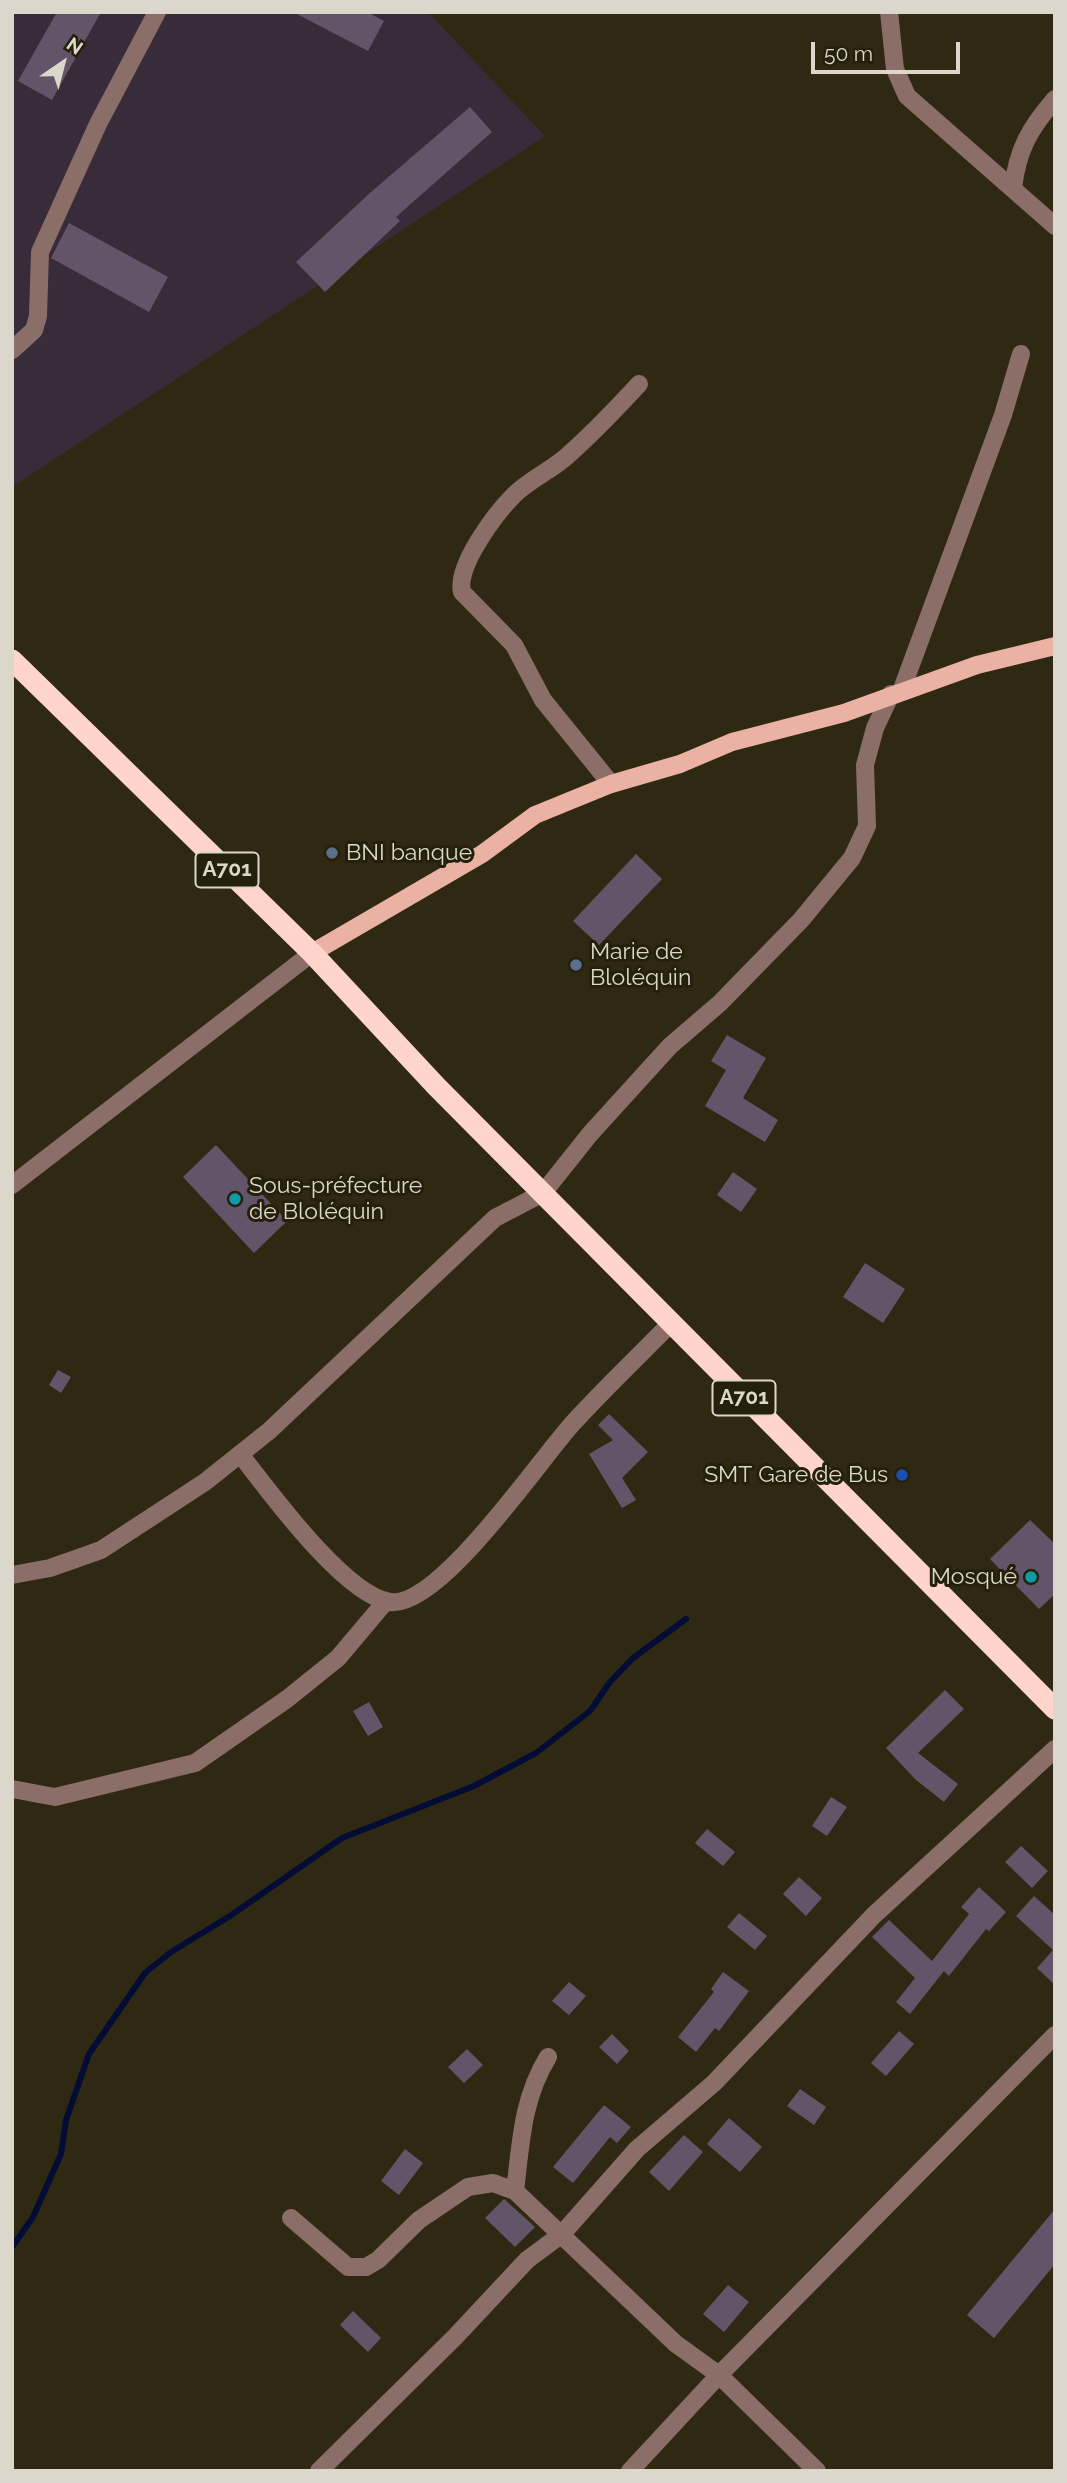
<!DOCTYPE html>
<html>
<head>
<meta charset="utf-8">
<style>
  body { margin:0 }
  #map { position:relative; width:1067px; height:2483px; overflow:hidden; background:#2f2914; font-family:Raleway,sans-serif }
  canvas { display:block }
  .frame { position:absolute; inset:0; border:14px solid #dbd8cb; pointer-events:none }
  .north { position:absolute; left:28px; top:28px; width:70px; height:70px; -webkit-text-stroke:5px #25200b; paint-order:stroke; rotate:35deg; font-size:19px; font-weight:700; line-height:28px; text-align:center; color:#dbd8cb }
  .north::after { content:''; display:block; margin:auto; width:24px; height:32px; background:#dbd8cb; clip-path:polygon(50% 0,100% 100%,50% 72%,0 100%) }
  .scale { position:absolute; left:811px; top:42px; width:149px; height:32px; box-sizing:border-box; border:4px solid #dbd8cb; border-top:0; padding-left:9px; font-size:21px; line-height:24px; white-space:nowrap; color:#dbd8cb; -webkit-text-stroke:5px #25200b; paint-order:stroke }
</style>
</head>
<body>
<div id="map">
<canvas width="1067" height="2483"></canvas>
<div class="frame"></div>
<div class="north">N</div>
<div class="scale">50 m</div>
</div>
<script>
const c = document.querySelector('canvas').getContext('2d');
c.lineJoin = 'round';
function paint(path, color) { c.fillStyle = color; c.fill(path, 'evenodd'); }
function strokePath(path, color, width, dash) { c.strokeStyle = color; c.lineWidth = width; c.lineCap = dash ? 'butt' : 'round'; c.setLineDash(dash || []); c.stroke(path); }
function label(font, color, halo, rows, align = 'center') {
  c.font = font + ' Raleway,sans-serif'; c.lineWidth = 6; c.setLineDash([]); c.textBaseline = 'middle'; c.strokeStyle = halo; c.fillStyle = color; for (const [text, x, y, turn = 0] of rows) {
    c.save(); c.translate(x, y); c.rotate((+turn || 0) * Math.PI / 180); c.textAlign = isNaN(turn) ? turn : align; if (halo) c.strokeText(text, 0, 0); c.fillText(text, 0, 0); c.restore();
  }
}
const education = new Path2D(`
  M14 12H428L545 136 12 487Z`);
const stream = new Path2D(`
  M12 2247 33 2217 61 2154 66 2120 89 2054 145 1973 171 1952 230 1916 342 1838 474 1786 536 1753 590 1711 610 1682 633 1658 686 1619`);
const building = new Path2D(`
  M57 12H101L52 100 18 81Z
  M293 12H367L384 21 368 51Z
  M470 107 492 132 396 217 400 221 325 292 296 262 371 192Z
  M69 223 168 277 149 312 51 258Z
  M636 854 662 879 599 945 573 921Z
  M727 1035 766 1058 743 1098 778 1120 765 1142 705 1106 726 1070 711 1061Z
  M216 1145 287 1221 254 1253 183 1177Z
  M733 1172 757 1189 741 1212 717 1195Z
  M865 1263 905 1289 883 1323 843 1297Z
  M58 1370 71 1377 61 1393 49 1385Z
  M609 1414 648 1452 622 1478 636 1500 622 1508 589 1454 613 1440 598 1425Z
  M1030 1520 1055 1544V1594L1039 1609 990 1559Z
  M945 1690 964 1709 918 1753 958 1784 944 1802 916 1780 886 1748Z
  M369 1702 383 1727 368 1736 353 1711Z
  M831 1797 847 1807 827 1836 812 1826Z
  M707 1829 735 1852 723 1866 695 1843Z
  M1021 1846 1048 1871 1032 1888 1005 1862Z
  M799 1877 822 1898 806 1916 783 1894Z
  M979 1887 1006 1912 989 1931 986 1929 949 1976 944 1971 910 2014 896 2002 915 1978 872 1937 889 1920 932 1961 969 1914 961 1907Z
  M1034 1896 1055 1915V1985L1037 1968 1053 1950 1016 1916Z
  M739 1913 767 1936 755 1950 727 1927Z
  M723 1972 749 1991 719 2031 715 2028 696 2052 678 2037 714 1992 711 1989Z
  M569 1982 586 1996 569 2015 552 2001Z
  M899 2031 914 2044 886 2076 871 2063Z
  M612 2034 629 2051 617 2064 599 2047Z
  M467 2049 483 2065 464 2083 448 2067Z
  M800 2089 826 2107 814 2125 787 2106Z
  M604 2105 631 2127 617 2143 610 2137 573 2183 553 2167Z
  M729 2118 762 2147 740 2172 707 2144Z
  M684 2135 703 2152 669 2191 649 2172Z
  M405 2149 423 2163 399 2195 381 2181Z
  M504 2199 535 2227 515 2247 485 2218Z
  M1055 2209V2264L994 2338 967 2315Z
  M728 2285 749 2302 724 2332 703 2314Z
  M353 2311 381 2338 368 2352 340 2325Z`);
const minor = new Path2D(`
  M889 12 895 69 907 96 1055 226
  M1013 189C1017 150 1030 128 1055 99
  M12 350 34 330 38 316 40 252 98 124 157 12
  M902 689 1003 415 1021 354
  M611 784 543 700 514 645 462 592C456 566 495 514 514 495 529 480 550 471 566 457 592 434 616 409 639 384
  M12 1185 312 953
  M240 1454C269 1491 344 1595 390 1602 439 1609 540 1459 573 1423 604 1389 638 1357 670 1324
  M12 1575 50 1568 101 1550 205 1482 269 1431 495 1218 543 1193 590 1134 670 1046 720 1003 801 920 852 858 867 826 865 765 875 728 891 694
  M12 1789 55 1797 195 1763 287 1699 338 1658 386 1601
  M515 2191C521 2143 522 2099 548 2057
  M291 2218 348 2267H366L378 2260 419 2220 468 2187 493 2183 515 2191 676 2344 719 2375 817 2471
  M319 2471 455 2337 527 2260 562 2234 637 2149 714 2083 874 1915 1055 1749
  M630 2471 719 2375 1055 2035`);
const major = new Path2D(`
  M312 953 482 854 535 815 611 784 680 764 732 742 844 713 977 665 1055 646`);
const highway = new Path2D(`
  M12 660 312 953 436 1086 1055 1709`);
const markers = [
  [332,853,7,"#5c6f8a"],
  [576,965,7,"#5c6f8a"],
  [235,1199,7,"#0f9aa8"],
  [902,1475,7,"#1a4fb4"],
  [1031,1577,7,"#0f9aa8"]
];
const shields = [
  [227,870,63],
  [744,1398,63]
];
const shieldNames = [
  ["A701",227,870],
  ["A701",744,1398]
];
const poiNames = [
  ["BNI banque",346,853],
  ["Marie de",590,952],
  ["Bloléquin",590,978],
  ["Sous-préfecture",249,1186],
  ["de Bloléquin",249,1212],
  ["SMT Gare de Bus",888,1475,"right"],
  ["Mosqué",1017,1577,"right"]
];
paint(education, '#382c3a');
strokePath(stream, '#020c35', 6);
paint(building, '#635569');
strokePath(minor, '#8a6e67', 18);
strokePath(major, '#ebb2a4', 18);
strokePath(highway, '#ffd5cb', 21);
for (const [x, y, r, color] of markers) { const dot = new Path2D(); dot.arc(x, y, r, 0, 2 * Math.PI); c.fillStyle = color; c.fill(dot); strokePath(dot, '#25200b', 2.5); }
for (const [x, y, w] of shields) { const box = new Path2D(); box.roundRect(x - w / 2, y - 17.5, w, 35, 5); c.fillStyle = '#25200b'; c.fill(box); strokePath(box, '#dbd8cb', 2); }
label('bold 21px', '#dbd8cb', null, shieldNames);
label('23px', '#dbd8cb', '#25200b', poiNames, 'left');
</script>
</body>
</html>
